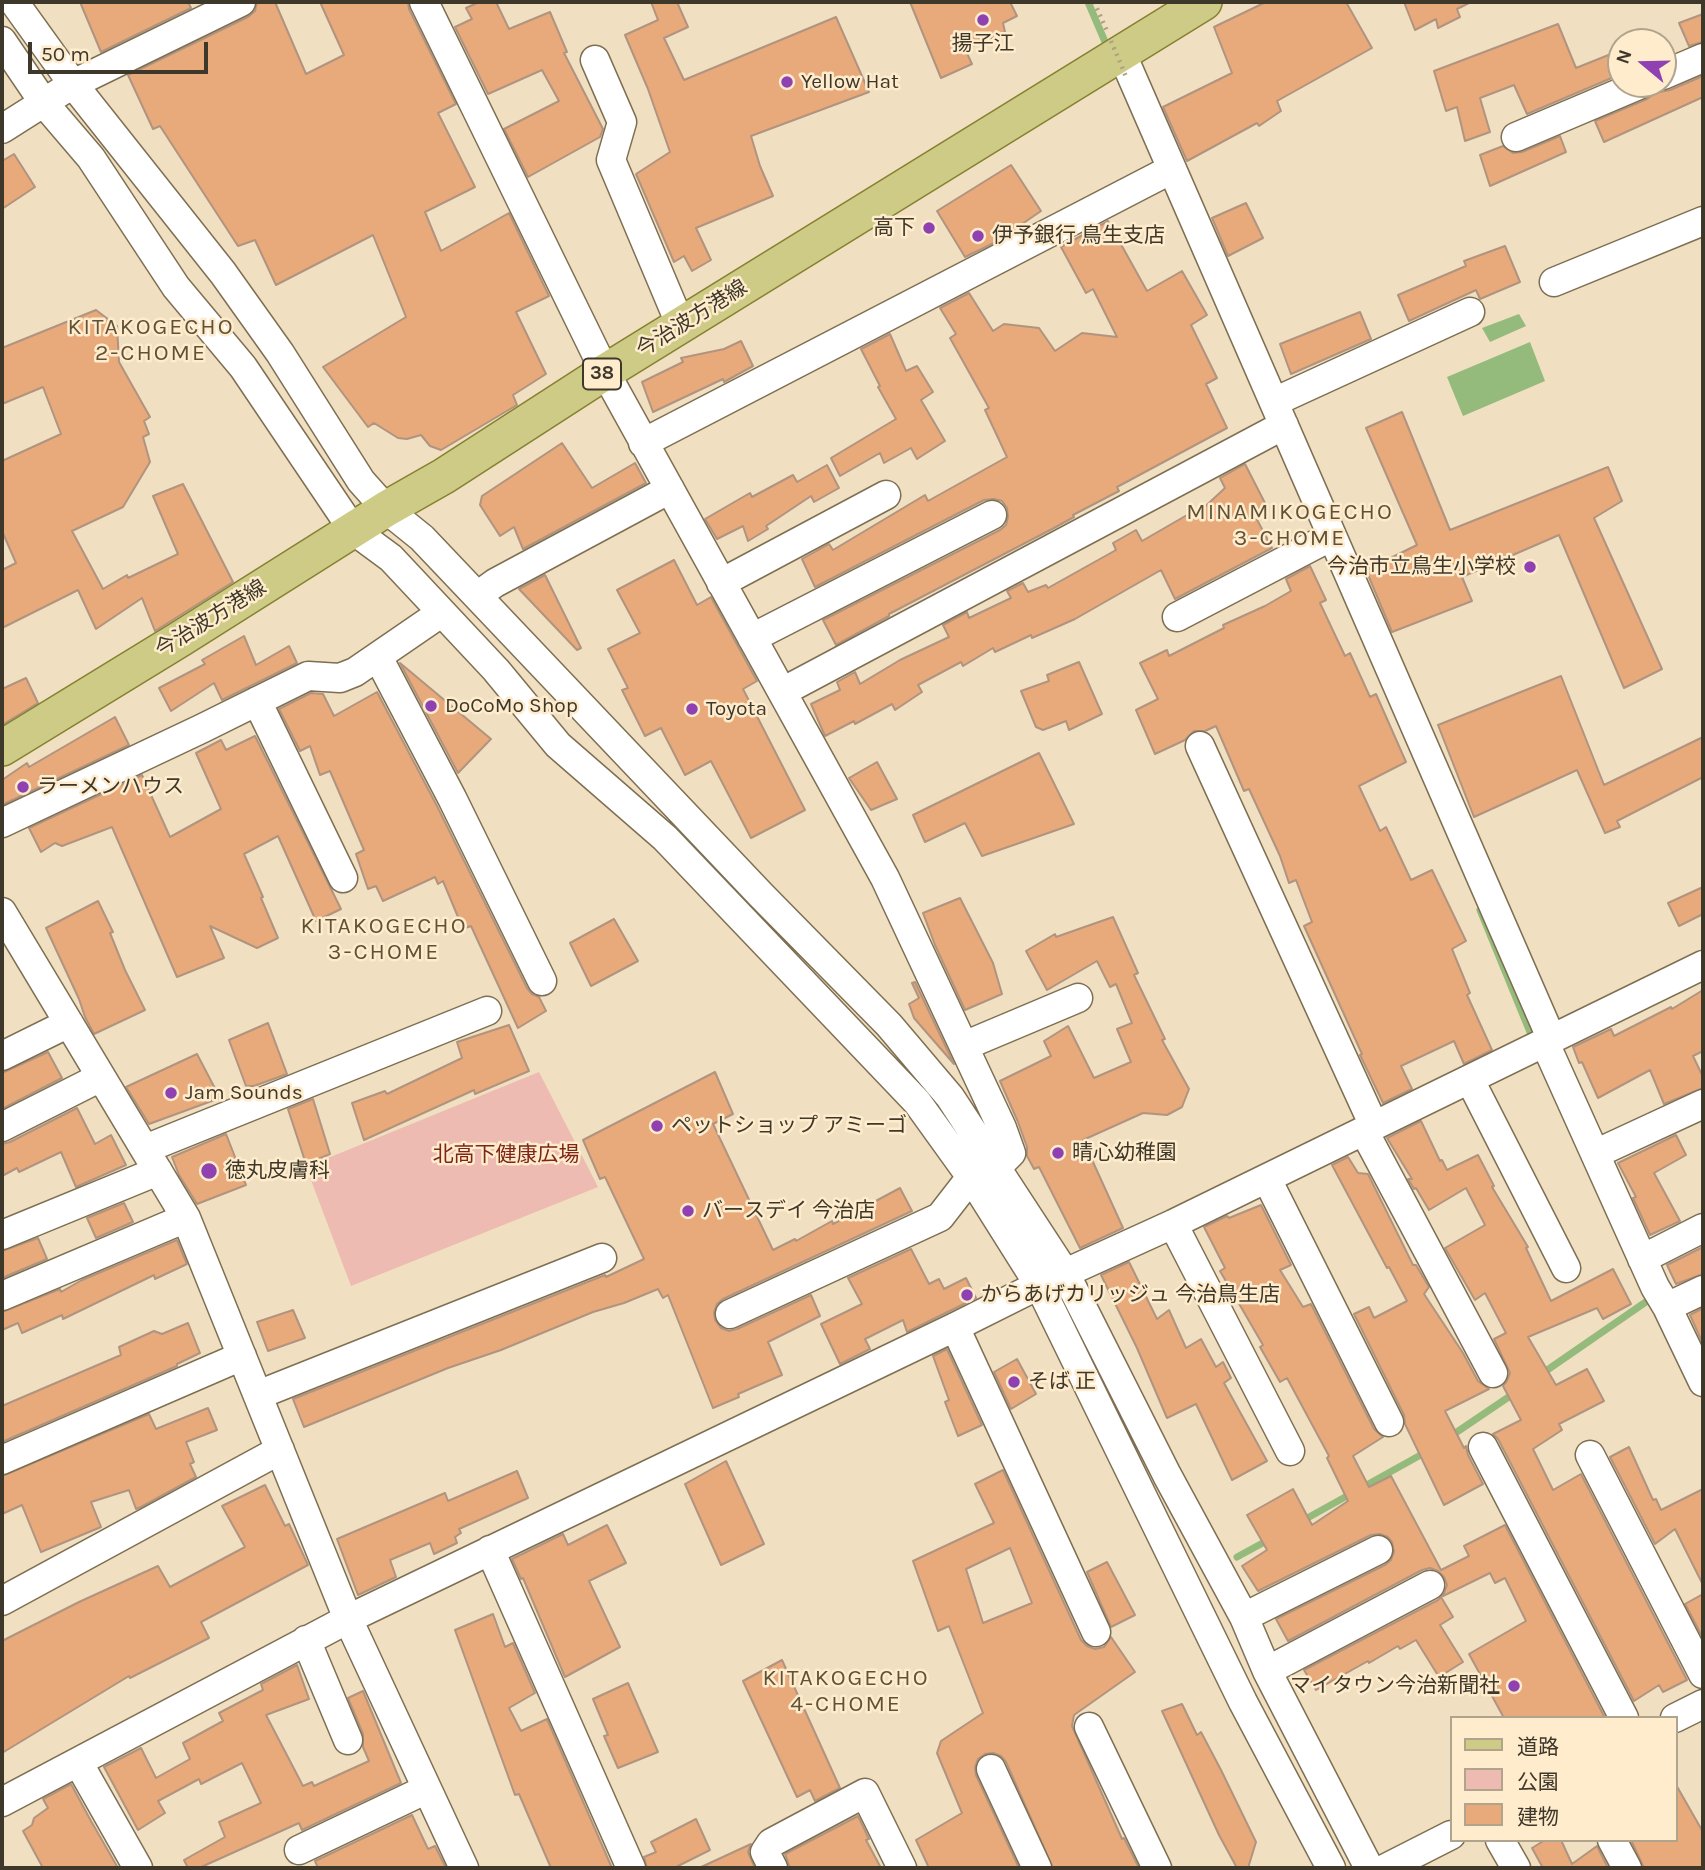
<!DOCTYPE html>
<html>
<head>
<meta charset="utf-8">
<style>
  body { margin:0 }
  #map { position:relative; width:1705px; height:1870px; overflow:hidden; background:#f0dfc0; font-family:Karla,"Noto Sans JP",sans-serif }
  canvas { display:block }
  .frame { position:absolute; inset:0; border:4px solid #3e382b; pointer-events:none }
  .legend { position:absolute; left:1450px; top:1716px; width:228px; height:126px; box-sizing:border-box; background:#feeccd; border:2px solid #b1a48c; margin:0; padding:9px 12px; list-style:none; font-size:21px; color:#3e382b }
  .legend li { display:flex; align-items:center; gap:14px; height:35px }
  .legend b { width:35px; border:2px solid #b1a48c }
  .north { position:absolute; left:1607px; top:28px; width:70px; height:70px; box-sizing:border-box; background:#feeccd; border:2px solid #b1a48c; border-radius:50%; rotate:289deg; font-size:19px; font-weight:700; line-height:28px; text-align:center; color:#3e382b }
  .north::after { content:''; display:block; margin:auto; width:24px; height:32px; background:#9041b1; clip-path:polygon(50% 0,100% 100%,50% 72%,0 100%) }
  .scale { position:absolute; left:28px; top:42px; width:180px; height:32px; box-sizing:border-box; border:4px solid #3e382b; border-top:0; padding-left:9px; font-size:21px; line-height:24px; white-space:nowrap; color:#3e382b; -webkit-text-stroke:5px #feeccd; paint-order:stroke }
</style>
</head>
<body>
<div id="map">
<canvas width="1705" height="1870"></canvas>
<div class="frame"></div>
<ul class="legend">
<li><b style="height:9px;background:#cdcb85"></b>道路</li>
<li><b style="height:19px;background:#edbbb1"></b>公園</li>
<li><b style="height:19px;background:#e8a97b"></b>建物</li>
</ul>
<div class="north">N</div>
<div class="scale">50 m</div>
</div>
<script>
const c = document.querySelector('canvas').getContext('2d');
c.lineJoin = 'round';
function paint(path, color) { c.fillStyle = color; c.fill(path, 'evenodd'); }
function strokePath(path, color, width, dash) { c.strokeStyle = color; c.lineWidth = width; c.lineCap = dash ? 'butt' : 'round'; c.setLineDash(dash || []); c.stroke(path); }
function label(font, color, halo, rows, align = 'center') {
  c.font = font + ' Karla,"Noto Sans JP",sans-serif'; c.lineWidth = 5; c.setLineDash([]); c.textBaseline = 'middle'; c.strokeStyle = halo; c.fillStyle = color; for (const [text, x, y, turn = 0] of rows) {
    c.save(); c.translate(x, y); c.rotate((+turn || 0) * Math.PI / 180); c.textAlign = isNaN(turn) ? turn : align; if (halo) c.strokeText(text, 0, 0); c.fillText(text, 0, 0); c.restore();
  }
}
const green = new Path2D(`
  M539 1072 598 1187 351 1286 306 1167Z`);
const water = new Path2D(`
  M1519 314 1526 326 1490 342 1482 328Z
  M1530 342 1545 381 1463 416 1447 377Z`);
const stream = new Path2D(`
  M1088 2 1109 51
  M1480 910 1534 1042
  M1540 1375 1653 1297
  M1451 1436 1516 1392
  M1302 1521 1426 1452
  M1237 1557 1270 1539`);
const building = new Path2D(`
  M80 2H188L191 8 101 52Z
  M257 2H275L306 74 344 55 320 2H408L409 9 456 104 438 113 475 187 425 212 441 251 509 213 549 296 516 312 546 374 513 395 517 405 441 450 430 446 421 435 407 439 398 438 374 423 368 427 323 367 406 317 373 235 276 285 255 240 238 246 160 126 153 129 128 75 248 17 255 11Z
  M479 2H496L509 29 550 12 567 52 564 53 603 129 600 137 528 177 504 129 559 101 542 70 488 94 455 27 472 19 466 8Z
  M651 2H677L688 27 664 38 684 80 836 17 869 92 751 136 760 166 773 196 696 228 711 260 692 271 684 256 674 262 636 174 670 152 648 89 625 35 658 20Z
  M910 2H1010L1017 16 1003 23 1005 32 965 49 972 64 941 78Z
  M1266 2H1346L1372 48 1277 101 1281 111 1259 126 1257 123 1187 161 1163 107 1232 73 1214 27Z
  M1404 2H1471L1457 9 1460 17 1438 28 1436 19 1415 30Z
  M1703 14V42L1689 46 1679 23Z
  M1558 24 1576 68 1621 50V74L1527 114 1514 85 1480 98 1490 132 1465 141 1457 107 1446 111 1434 71Z
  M1703 76V97L1604 142 1595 121 1647 99 1655 93 1670 90Z
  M1560 136 1566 152 1490 186 1480 155 1503 146 1513 153 1522 152Z
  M14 154 35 187 2 209V161Z
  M1011 165 1041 211 996 242 965 257 937 211Z
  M1246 203 1263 238 1228 256 1212 218Z
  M1108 221 1147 291 1182 271 1207 315 1191 325 1217 378 1206 384 1227 428 1117 487 1119 491 1073 515 1074 517 1054 528 889 614V616L836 645 823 620 1000 530 1006 525 1008 517 1007 508 1002 501 994 499 984 500 815 587 802 559 829 544 833 550 925 495 928 501 1007 457 985 410 989 408 950 338 956 334 940 308 969 293 993 331 1004 324 1039 328 1055 351 1082 333 1117 337 1093 289 1086 293 1061 247Z
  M1505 246 1520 282 1480 299 1476 290 1409 321 1398 295 1466 266 1464 261Z
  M96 310 117 326 119 362 150 417 144 421 149 434 143 437 150 462 123 507 72 531 103 589 127 575 128 578 178 554 153 496 183 484 233 582 155 631 142 598 96 629 78 590 2 628V570L16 563 2 531V461L61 434 43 387 2 404V348Z
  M1360 312 1371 339 1291 374 1280 344Z
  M890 334 906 371 917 366 933 392 921 400 945 441 917 459 911 448 884 463 880 453 840 476 831 458 896 419 878 387 880 386 861 349Z
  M741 341 753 366 724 382 723 379 653 412 642 382 683 362 681 358 724 349Z
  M1402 412 1450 530 1608 467 1622 501 1594 518 1662 669 1624 688 1559 535 1462 577 1472 601 1392 632 1366 570 1417 545 1366 428Z
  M562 443 592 488 635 463 646 483 523 549 514 527 500 536 480 505 482 496Z
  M1245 464 1266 505 1253 512 1272 548 1175 599 1161 570 1075 619 1032 638 1031 635 995 652 993 648 963 666 961 662 918 685 922 692 895 710 892 704 855 724 854 721 825 736 811 704 840 690 837 682 855 672 860 684 900 660 949 637 943 625 967 612 969 618 1011 598 1007 591 1023 583 1028 592 1046 585 1048 588 1116 550 1113 543 1136 530 1142 541 1194 511 1196 515 1225 488 1220 478Z
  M827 465 839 488 814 502 811 496 766 526 768 529 748 541 743 526 717 539 705 519 750 493 752 497 793 475 797 482Z
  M674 560 697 605 711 597 757 681 743 689 805 810 751 838 711 761 685 775 661 728 645 736 622 690 628 688 608 649 640 633 617 590Z
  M1310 566 1326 600 1320 603 1345 656 1350 653 1370 697 1376 694 1406 762 1359 786 1380 831 1386 827 1411 880 1432 870 1466 941 1452 949 1470 993 1467 995 1492 1050 1464 1064 1454 1041 1401 1066 1412 1089 1383 1103 1360 1055 1362 1054 1304 926 1312 922 1296 880 1289 883 1280 856 1249 789 1244 791 1216 726 1205 731H1194L1185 740 1155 754 1136 710 1158 699 1140 663 1167 650 1169 656 1224 628 1223 625 1265 606 1291 591 1286 579Z
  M545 575 581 648 577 650 519 589Z
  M244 636 256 665 289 646 297 663 222 700 214 683 171 711 159 688 205 664 202 660Z
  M1079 662 1102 714 1069 730 1066 721 1043 730 1036 727 1021 691 1049 681 1047 675Z
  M400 663 491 739 458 773Z
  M1561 676 1604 785 1703 737V777L1617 821 1620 827 1605 833 1577 770 1474 817 1438 725Z
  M26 678 38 703 2 725V689Z
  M377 692 437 806 527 988 532 994 539 997 546 1011 518 1028 471 926 463 929 443 881 438 884 435 877 383 901 376 886 368 889 356 854 364 850 330 771 320 775 310 746 300 751 279 709 311 693 323 694 334 716Z
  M115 717 129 745 2 805V780L27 763 29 767Z
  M255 736 341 909 316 921 278 836 244 854 263 897 261 898 278 938 257 948 210 926 224 958 177 977 112 827 62 846 55 843 41 852 29 828 142 775 170 837 221 809 196 753 221 740 226 750Z
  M1039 753 1074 824 982 856 965 823 925 842 913 815Z
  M877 762 897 799 871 810 849 778Z
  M1703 887V914L1679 926 1668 903Z
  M960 898 993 963 1002 994 965 1010 935 945 923 913Z
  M98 901 113 932 110 933 125 970 145 1010 94 1034 85 1017 79 999 46 928Z
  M1113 917 1138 973 1134 975 1165 1039 1162 1040 1189 1089 1182 1107 1167 1115 1143 1113 1083 1140 1123 1228 1080 1248 1039 1167 1034 1169 1027 1156V1147L1018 1122 1000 1081 1051 1056 1044 1041 1068 1026 1094 1078 1131 1062 1117 1029 1132 1023 1116 984 1110 987 1097 961 1047 990 1026 951 1055 934 1056 937Z
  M614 919 638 961 591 986 570 943Z
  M915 982 954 1064 914 1018 909 1004 919 998 912 983Z
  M1703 990V1051L1693 1056 1703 1077V1088L1664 1104 1650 1070 1598 1098 1582 1062 1579 1063 1573 1047 1611 1029 1614 1036 1671 1007 1672 1009Z
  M268 1023 287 1074 254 1086H246L229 1040Z
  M509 1025 529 1071 475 1094 474 1090 364 1140 352 1103 385 1091 387 1094 462 1058 457 1042Z
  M48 1052 62 1078 2 1109V1073Z
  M197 1054 220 1098 149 1124 126 1087Z
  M715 1072 733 1114 713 1124 773 1250 795 1239 796 1241 832 1221 833 1224 900 1188 912 1211 723 1299 717 1304 714 1312 715 1320 721 1328 729 1331 737 1329 811 1295 820 1316 768 1342 782 1375 738 1394 739 1397 713 1408 668 1295 663 1298 658 1289 624 1303 593 1312 501 1350 448 1368 304 1427 293 1399 605 1275 606 1277 644 1259 605 1177 600 1179 583 1140Z
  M313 1099 330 1154 306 1164 288 1109Z
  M77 1108 95 1144 111 1135 126 1165 76 1187 61 1152 19 1172 17 1168 2 1176V1144L10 1142Z
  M1421 1121 1440 1161 1442 1160 1447 1170 1478 1155 1494 1186 1492 1187 1528 1247 1526 1248 1551 1301 1613 1269 1631 1304 1603 1319 1597 1308 1528 1337 1556 1385 1587 1369 1604 1401 1559 1424 1562 1430 1533 1449 1553 1490 1581 1474 1687 1680 1663 1692 1659 1685 1634 1701 1498 1439 1493 1434 1521 1420 1503 1386 1507 1381 1510 1373 1494 1339 1506 1333 1485 1293 1475 1300 1445 1248 1485 1225 1466 1188 1429 1210 1416 1188 1414 1189 1408 1179H1412L1387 1138Z
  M226 1134 246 1185 197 1204 179 1175 172 1157Z
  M1676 1135 1686 1155 1654 1173 1680 1221 1650 1235 1633 1198 1636 1197 1618 1163Z
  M1348 1157 1358 1173 1368 1174 1413 1265H1416L1429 1287 1424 1294 1463 1353 1478 1381 1489 1389 1445 1411 1464 1448 1466 1446 1468 1455 1483 1484 1444 1505 1405 1424 1404 1415 1354 1314 1369 1307 1374 1318 1407 1301 1389 1267 1387 1268 1332 1165Z
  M124 1203 133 1222 96 1238 87 1218Z
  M1261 1205 1291 1265 1280 1270 1303 1307 1311 1304 1374 1429 1383 1437 1353 1456 1369 1487 1391 1476 1441 1570 1469 1556 1464 1546 1505 1525 1605 1718H1504L1469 1654 1526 1621 1505 1578 1495 1583 1490 1573 1441 1597 1453 1617 1440 1625 1463 1662 1439 1677 1416 1640 1400 1649 1398 1646 1369 1663 1368 1661 1316 1690 1304 1670 1438 1600 1444 1593 1447 1585 1444 1577 1438 1571 1430 1568 1422 1570 1288 1641 1276 1619 1385 1565 1391 1560 1394 1552 1392 1542 1388 1537 1380 1534 1371 1535 1258 1591 1242 1566 1267 1550 1247 1515 1293 1489 1312 1525 1348 1501 1327 1458 1329 1456 1287 1378 1280 1382 1260 1347 1263 1345 1220 1271 1225 1268 1204 1227 1227 1216 1229 1218Z
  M38 1238 47 1259 2 1278V1251Z
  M177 1240 187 1264 155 1279 154 1275 63 1319 62 1315 22 1333 18 1323 2 1330V1312L60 1289 61 1292 82 1280Z
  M1703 1247V1274L1676 1284 1667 1265Z
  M911 1249 929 1284 939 1279 944 1289 966 1278 976 1298 907 1332 903 1320 865 1339 870 1349 840 1364 821 1324 862 1304 848 1278Z
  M1129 1262 1157 1319 1169 1310 1186 1348 1201 1339 1216 1367 1223 1362 1231 1378 1224 1383 1267 1461 1232 1480 1196 1404 1167 1418 1137 1348 1101 1275Z
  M1703 1308V1344L1690 1315Z
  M293 1310 305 1338 268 1351 257 1322Z
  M188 1323 200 1353 177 1364V1366L2 1442V1406L121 1355 119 1347 154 1331 162 1334Z
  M947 1349 982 1425 958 1436 945 1402 949 1400 933 1356Z
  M1017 1359 1036 1394 1011 1409 994 1372Z
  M208 1408 217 1430 186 1442 194 1462 190 1464 196 1477 141 1507 136 1509 129 1490 91 1502 101 1527 41 1552 22 1505 2 1514V1476L149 1414 156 1429Z
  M1629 1447 1653 1500 1656 1499 1661 1510 1703 1489V1585L1675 1529 1655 1544 1610 1457Z
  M726 1461 764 1544 721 1565 685 1484Z
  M1003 1470 1081 1640 1087 1646 1095 1649 1104 1647 1111 1637 1135 1672 1074 1715 1072 1726 1122 1839 1124 1838 1139 1868H1053L1006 1762 1001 1756 993 1753 985 1754 978 1759 975 1767 976 1775 1019 1868H929L916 1840 962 1813 937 1753 941 1741 983 1713 949 1626 938 1631 913 1561 994 1523 975 1484ZM1010 1548 1032 1603 983 1623 966 1569Z
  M517 1471 528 1498 459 1529 461 1533 455 1537 457 1543 434 1554 430 1543 390 1560 396 1577 358 1595 337 1539 445 1493 448 1501Z
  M265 1485 285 1526 289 1524 308 1565 201 1622 209 1638 130 1678 129 1676 2 1753V1641L79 1602 158 1566 170 1587 245 1547 222 1506Z
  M607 1525 626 1563 589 1581 620 1647 565 1677 523 1578 521 1579 512 1559 563 1534 568 1545Z
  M1107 1562 1135 1615 1111 1627 1087 1572Z
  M1703 1594V1638L1685 1604Z
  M493 1614 505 1647 513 1643 535 1693 509 1708 521 1731 547 1719 612 1868H551L519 1794 515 1795 455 1630Z
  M782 1660 840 1788 815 1801 810 1790 797 1797 743 1681Z
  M297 1665 309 1699 266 1715 303 1786 312 1782 314 1786 369 1761 363 1747V1734L348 1698 363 1691 401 1783 302 1830 299 1823 199 1868H188L184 1860 225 1837 219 1822 261 1803 242 1763 201 1784 199 1779 158 1801 165 1813 138 1830 104 1767 141 1748 156 1778 190 1759 183 1743 223 1721 219 1713 263 1690 261 1684Z
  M628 1683 658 1752 618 1768 604 1736 608 1735 593 1699Z
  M1182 1704 1197 1735 1201 1732 1221 1770 1256 1842 1248 1868H1237L1219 1835 1162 1711Z
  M1675 1783 1703 1832V1868H1644L1631 1840H1675Z
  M71 1784 91 1821 118 1868H43L23 1831 32 1825 34 1818 48 1808 43 1799Z
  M412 1815 428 1849 435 1846 446 1868H318L315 1861Z
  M858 1816 869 1839 866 1840 881 1868H790L785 1854Z
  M696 1819 710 1850 674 1868H647L644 1857 656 1852 651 1842Z
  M1545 1840H1561L1572 1864 1597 1846 1608 1868H1543L1532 1848Z
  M751 1844 748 1852 755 1868H699Z`);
const path = new Path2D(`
  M1094 2 1107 31`);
const minor = new Path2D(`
  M14 2 73 84 223 273 280 353 361 481 386 509 422 538 761 895 889 1025 950 1097 1065 1273 1167 1475 1244 1617 1267 1671 1369 1868
  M424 2 605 372 885 878 1002 1128 1011 1153 995 1169 971 1177 940 1217 730 1314
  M2 41 44 103 91 158 176 287 243 367 353 530 391 558 496 670 558 745 665 838 917 1102 971 1177 1039 1285 1243 1702 1331 1868
  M1121 52 1552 1040
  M595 60 622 122 611 160 681 326
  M1663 75 1703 58
  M2 129 73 84 241 2
  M1516 137 1641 84
  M1554 282 1703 221
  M1274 402 1470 312
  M643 443 1172 169
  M721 583 886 495
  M477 596 495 583 670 489
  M1177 617 1332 536
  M752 638 992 515
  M378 657 452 798 542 981
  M782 692 1284 425
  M257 701 343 878
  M1200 746 1374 1126
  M2 823 201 729 308 676 340 678 355 672 441 613
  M2 912 186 1218 348 1619 464 1868
  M1545 1043 1655 1287 1667 1307
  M964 1046 1078 998
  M2 1056 69 1023
  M1470 1080 1566 1268
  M2 1127 101 1077
  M1364 1131 1493 1373
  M145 1149 487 1011
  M1595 1154 1703 1104
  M1267 1179 1389 1422
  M1173 1224 1290 1451
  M2 1235 158 1171
  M1642 1259 1703 1228
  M1703 1290 1667 1307 1703 1382
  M2 1296 186 1218
  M955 1327 1096 1632
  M258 1395 602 1258
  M1483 1447 1624 1718
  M1590 1455 1703 1674
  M2 1460 242 1356
  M490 1550 631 1868
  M2 1601 280 1450
  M1244 1617 1378 1550
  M306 1640 348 1740
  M1267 1671 1430 1585
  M1675 1718 1703 1704
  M1089 1727 1157 1868
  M78 1762 138 1868
  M991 1769 1037 1868
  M2 1802 348 1619 955 1327 1039 1285 1173 1224 1703 965
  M1500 1840 1516 1868
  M1612 1840 1627 1868
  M299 1850 427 1789
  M773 1868 765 1852 771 1843 865 1793 902 1868
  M1386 1868 1451 1835`);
const major = new Path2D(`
  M2 748 180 639 386 509 444 476 605 372 1204 2`);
const pathBridge = new Path2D(`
  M1111 41 1127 79`);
const markers = [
  [983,20,7,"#9041b1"],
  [787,82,7,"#9041b1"],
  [929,228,7,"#9041b1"],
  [978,236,7,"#9041b1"],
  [1530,567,7,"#9041b1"],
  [431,706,7,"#9041b1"],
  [692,709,7,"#9041b1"],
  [23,787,7,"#9041b1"],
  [171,1093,7,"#9041b1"],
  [657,1126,7,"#9041b1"],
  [1058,1153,7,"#9041b1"],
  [209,1171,9,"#9041b1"],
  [688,1211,7,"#9041b1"],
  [967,1295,7,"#9041b1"],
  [1014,1382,7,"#9041b1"],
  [1514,1686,7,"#9041b1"]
];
const shields = [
  [602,374,38]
];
const shieldNames = [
  ["38",602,374]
];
const poiNames = [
  ["揚子江",983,44,"center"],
  ["Yellow Hat",801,82],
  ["高下",915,228,"right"],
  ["伊予銀行 鳥生支店",992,236],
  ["今治市立鳥生小学校",1516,567,"right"],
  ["DoCoMo Shop",445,706],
  ["Toyota",706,709],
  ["ラーメンハウス",37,787],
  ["Jam Sounds",185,1093],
  ["ペットショップ アミーゴ",671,1126],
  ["晴心幼稚園",1072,1153],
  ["徳丸皮膚科",225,1171],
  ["バースデイ 今治店",702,1211],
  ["からあげカリッジュ 今治鳥生店",981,1295],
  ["そば 正",1028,1382],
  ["マイタウン今治新聞社",1500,1686,"right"]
];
const streetNames = [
  ["今治波方港線",692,319,-32],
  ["今治波方港線",211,619,-32]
];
const parkNames = [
  ["北高下健康広場",506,1155]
];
const neighbourhoodNames = [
  ["KITAKOGECHO",151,327],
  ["2-CHOME",151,353],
  ["MINAMIKOGECHO",1290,512],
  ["3-CHOME",1290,538],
  ["KITAKOGECHO",384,926],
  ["3-CHOME",384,952],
  ["KITAKOGECHO",846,1678],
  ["4-CHOME",846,1704]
];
paint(green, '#edbbb1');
paint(water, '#94ba7c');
strokePath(stream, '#94ba7c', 7);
paint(building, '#e8a97b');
strokePath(building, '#b1947f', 2);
strokePath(minor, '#7e6f52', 31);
strokePath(major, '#858131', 38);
strokePath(path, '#ada088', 4.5, [2, 5]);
strokePath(minor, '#fff', 28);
strokePath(major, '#cdcb85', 35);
strokePath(pathBridge, '#ada088', 4.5, [2, 5]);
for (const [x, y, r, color] of markers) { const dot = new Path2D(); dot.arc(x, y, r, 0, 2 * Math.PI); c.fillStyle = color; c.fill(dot); strokePath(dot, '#feeccd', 2.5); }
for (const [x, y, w] of shields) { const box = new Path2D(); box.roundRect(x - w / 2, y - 15.5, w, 31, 5); c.fillStyle = '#feeccd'; c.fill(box); strokePath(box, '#3e382b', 2); }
label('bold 19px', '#3e382b', null, shieldNames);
label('21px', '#3e382b', '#feeccd', poiNames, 'left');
label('21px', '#3e382b', '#feeccd', streetNames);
label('21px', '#7e2518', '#feeccd', parkNames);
c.letterSpacing = '2px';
label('23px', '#615237', '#feeccd', neighbourhoodNames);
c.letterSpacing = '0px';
</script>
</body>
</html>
